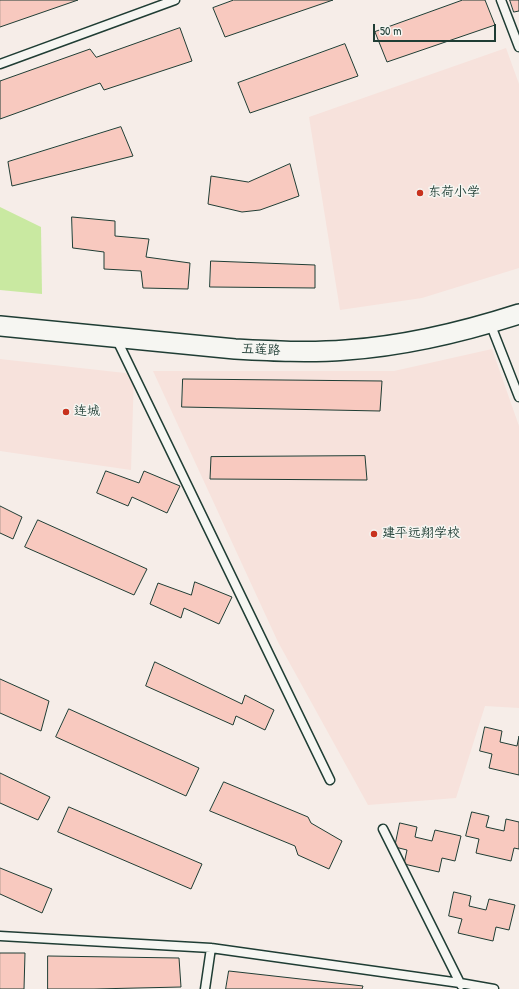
<!DOCTYPE html>
<html>
<head>
<meta charset="utf-8">
<style>
  body { margin:0 }
  #map { position:relative; width:519px; height:989px; overflow:hidden; background:#f6ede8; font-family:"Patrick Hand",sans-serif }
  canvas { display:block }
  .scale { position:absolute; left:373px; top:24px; width:123px; height:18px; box-sizing:border-box; border:2px solid #1f3d34; border-top:0; padding-left:5px; font-size:12px; line-height:14px; white-space:nowrap; color:#1f3d34; -webkit-text-stroke:3px #f6f6f2; paint-order:stroke }
</style>
</head>
<body>
<div id="map">
<canvas width="519" height="989"></canvas>
<div class="scale">50 m</div>
</div>
<script>
const c = document.querySelector('canvas').getContext('2d');
c.lineJoin = 'round';
function paint(path, color) { c.fillStyle = color; c.fill(path, 'evenodd'); }
function strokePath(path, color, width, dash) { c.strokeStyle = color; c.lineWidth = width; c.lineCap = dash ? 'butt' : 'round'; c.setLineDash(dash || []); c.stroke(path); }
function label(font, color, halo, rows, align = 'center') {
  c.font = font + ' "Patrick Hand","LXGW WenKai TC",sans-serif'; c.lineWidth = 3; c.setLineDash([]); c.textBaseline = 'middle'; c.strokeStyle = halo; c.fillStyle = color; for (const [text, x, y, turn = 0] of rows) {
    c.save(); c.translate(x, y); c.rotate((+turn || 0) * Math.PI / 180); c.textAlign = isNaN(turn) ? turn : align; if (halo) c.strokeText(text, 0, 0); c.fillText(text, 0, 0); c.restore();
  }
}
const built = new Path2D(`
  M506 48 519 84V268L422 298 340 310 309 117Z
  M492 349 519 426V708L485 706 456 798 368 805 278 642 153 371H394Z
  M0 359 134 374 131 470 0 451Z`);
const green = new Path2D(`
  M0 207 41 227 42 294 0 290Z`);
const building = new Path2D(`
  M0 0H78L0 27Z
  M234 0H333L225 37 213 8Z
  M463 0H485L495 25 387 62 375 32Z
  M510 0H519V11L514 12Z
  M180 28 192 61 104 90 100 83 0 119V81L90 49 96 57Z
  M345 44 358 76 250 113 238 83Z
  M121 127 133 156 12 186 8 162Z
  M290 164 299 196 260 210 242 212 208 204 211 176 248 182Z
  M72 217 115 221V236L149 239 146 257 190 263 188 289 143 288 141 271 104 269V252L73 248Z
  M211 261 315 265V288L210 287Z
  M183 379 382 381 380 411 182 407Z
  M365 456 367 480 210 479 211 457Z
  M106 471 139 483 144 471 180 486 167 513 132 497 128 506 97 493Z
  M0 506 22 517 13 539 0 533Z
  M38 520 147 569 134 595 25 547Z
  M195 582 232 597 219 624 184 608 181 618 150 604 158 583 191 595Z
  M155 662 242 704 245 695 274 710 265 730 236 716 233 725 146 686Z
  M0 679 49 701 41 731 0 713Z
  M69 709 199 768 186 796 56 737Z
  M485 727 502 731 500 742 517 746 519 736V775L489 768 492 754 480 751Z
  M0 773 50 797 38 820 0 803Z
  M224 782 308 817 311 823 342 841 329 869 298 855 295 846 210 811Z
  M69 807 202 864 191 889 58 832Z
  M472 812 489 816 486 827 504 831 506 819 519 822V849L514 848 511 861 476 853 479 839 466 836Z
  M400 823 417 827 415 837 432 841 435 830 461 836 455 861 442 858 439 872 404 864 407 850 395 847Z
  M0 868 52 889 42 913 0 894Z
  M454 892 471 896 469 906 486 910 489 899 515 905 509 930 496 927 493 941 458 933 462 919 449 916Z
  M0 953H25L24 989H0Z
  M48 956 179 958 181 987 94 989H48Z
  M229 971 363 986 362 989H226Z`);
const service = new Path2D(`
  M501 0 519 47
  M0 64 175 0
  M490 323 519 397
  M116 338 330 780
  M383 829 461 985
  M0 936 211 948 460 983 494 989
  M205 989 211 948`);
const tertiary = new Path2D(`
  M0 326 235 349C272 351 309 353 346 350 405 346 463 332 519 314`);
const markers = [
  [420,193,4,"#c8321e"],
  [66,412,4,"#c8321e"],
  [374,534,4,"#c8321e"]
];
const poiNames = [
  ["东荷小学",428,193],
  ["连城",74,412],
  ["建平远翔学校",382,534]
];
const streetNames = [
  ["五莲路",261,350,3]
];
paint(built, '#f7e2dc');
paint(green, '#c9e9a1');
paint(building, '#f8c9bf');
strokePath(building, '#1f3d34', 1);
strokePath(service, '#1f3d34', 11);
strokePath(tertiary, '#1f3d34', 22);
strokePath(service, '#f6f6f2', 8);
strokePath(tertiary, '#f6f6f2', 19);
for (const [x, y, r, color] of markers) { const dot = new Path2D(); dot.arc(x, y, r, 0, 2 * Math.PI); c.fillStyle = color; c.fill(dot); strokePath(dot, '#f6f6f2', 1.5); }
label('13px', '#1f3d34', '#f6f6f2', poiNames, 'left');
label('13px', '#1f3d34', '#f6f6f2', streetNames);
</script>
</body>
</html>
